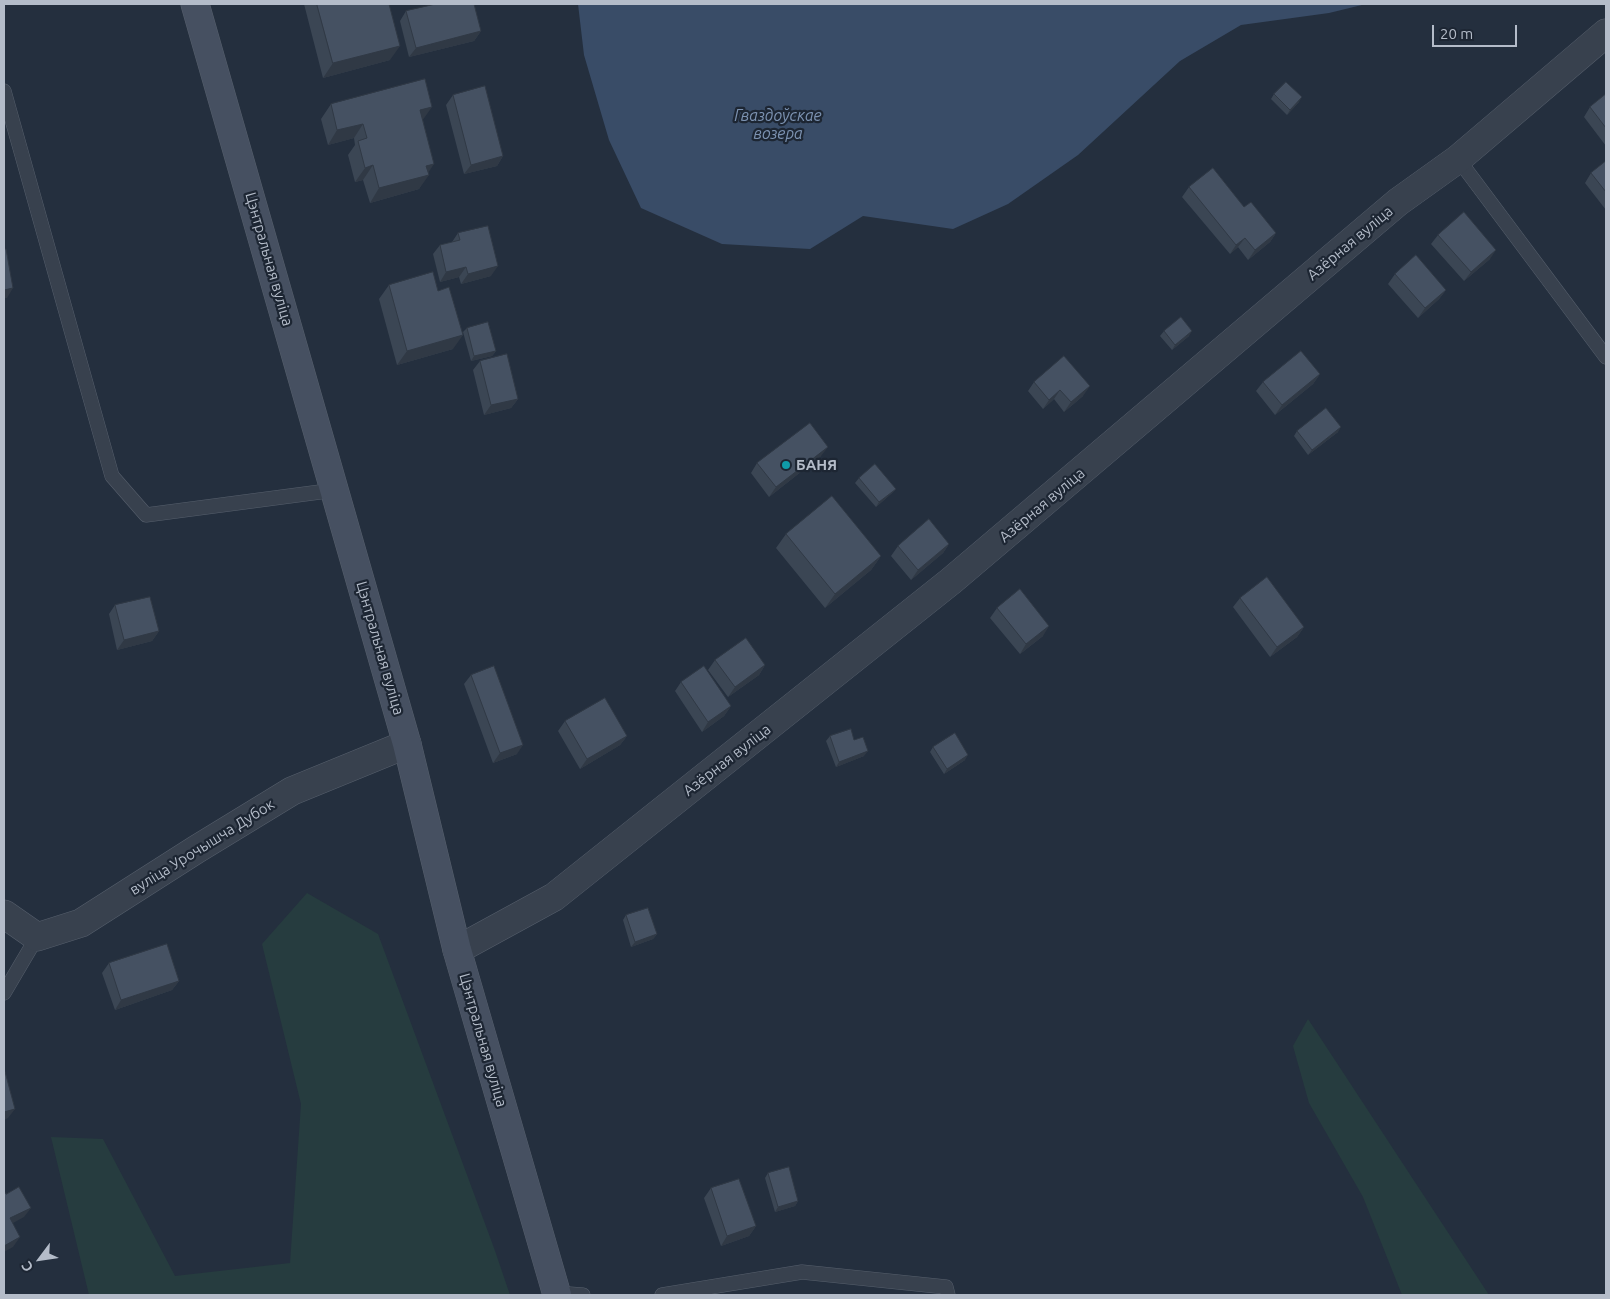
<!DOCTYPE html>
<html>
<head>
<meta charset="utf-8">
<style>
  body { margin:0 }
  #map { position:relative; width:1610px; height:1299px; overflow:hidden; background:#242f3e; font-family:Ubuntu,sans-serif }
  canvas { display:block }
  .frame { position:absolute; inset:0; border:5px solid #b4bcc9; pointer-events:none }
  .north { position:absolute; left:15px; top:1234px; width:50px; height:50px; -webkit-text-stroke:4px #1d2633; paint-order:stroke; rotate:239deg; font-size:14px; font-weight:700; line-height:20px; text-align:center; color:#b4bcc9 }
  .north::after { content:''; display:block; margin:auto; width:18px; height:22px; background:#b4bcc9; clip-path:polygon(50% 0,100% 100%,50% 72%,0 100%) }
  .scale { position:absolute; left:1432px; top:25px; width:85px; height:22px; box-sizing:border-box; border:2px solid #b4bcc9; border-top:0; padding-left:6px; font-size:15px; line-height:18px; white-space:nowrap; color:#b4bcc9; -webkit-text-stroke:4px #1d2633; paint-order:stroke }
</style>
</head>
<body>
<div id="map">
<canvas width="1610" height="1299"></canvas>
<div class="frame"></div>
<div class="north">С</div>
<div class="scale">20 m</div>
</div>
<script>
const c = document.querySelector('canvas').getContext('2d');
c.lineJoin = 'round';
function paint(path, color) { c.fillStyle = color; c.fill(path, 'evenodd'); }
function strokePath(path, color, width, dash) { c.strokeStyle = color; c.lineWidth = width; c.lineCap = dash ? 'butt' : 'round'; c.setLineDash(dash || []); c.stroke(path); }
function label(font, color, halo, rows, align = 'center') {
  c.font = font + ' Ubuntu,sans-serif'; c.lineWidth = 4.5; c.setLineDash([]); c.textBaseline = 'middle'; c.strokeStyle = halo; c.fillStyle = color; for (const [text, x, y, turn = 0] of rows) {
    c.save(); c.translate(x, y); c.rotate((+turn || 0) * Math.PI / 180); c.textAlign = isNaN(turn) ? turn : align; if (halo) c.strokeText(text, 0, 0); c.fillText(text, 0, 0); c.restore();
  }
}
const green = new Path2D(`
  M307 893 378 934 494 1248 510 1295H89L51 1137 103 1139 175 1276 290 1263 301 1104 262 944Z
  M1308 1019 1489 1295H1402L1363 1197 1309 1103 1293 1046Z`);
const water = new Path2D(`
  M578 4H1366L1329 13 1241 25 1180 61 1078 155 1008 204 953 229 863 216 810 249 722 244 641 208 609 140 584 55Z`);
const lane = new Path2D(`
  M4 91 112 476 146 515 335 490
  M1458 159 1606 357
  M4 993 37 937
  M556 1293 583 1295
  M662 1295 802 1272 946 1287 948 1295`);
const street = new Path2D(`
  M4 914 37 937 81 923 197 849 292 791 407 744
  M457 950 554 897 951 581 1398 202 1458 159 1606 33`);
const secondary = new Path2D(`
  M195 4 407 744 457 950 557 1295`);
const wall = new Path2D(`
  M304 4H389L390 60 323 78Z
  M406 11 481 31 474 41 409 57 400 21Z
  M1274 94 1299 102 1287 115 1271 99Z
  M1606 94V146L1584 117 1590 107Z
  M453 95 503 156 497 166 464 174 446 105Z
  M331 104 423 120 428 173 419 189 370 203 363 180 355 182 348 155 355 145 354 138 328 145 321 119Z
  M1606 161V210L1585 183 1591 173Z
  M1189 187 1244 207 1276 233 1270 242 1248 260 1238 247 1230 254 1182 197Z
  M458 233 491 276 461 284 459 277 440 282 433 254 440 245 452 242Z
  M1438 235 1490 259 1464 281 1431 244Z
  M1395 274 1446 290 1439 299 1418 318 1388 284Z
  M389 285 438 291 453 349 397 365 379 299Z
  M467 328 496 351 492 356 471 361 463 332Z
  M1164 331 1189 336 1172 350 1160 336Z
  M480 361 518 399 511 408 484 415 473 370Z
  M1320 374 1313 384 1275 415 1256 391 1263 382Z
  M1034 382 1083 396 1064 412 1054 399 1043 409 1028 391Z
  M1297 431 1338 432 1308 455 1294 436Z
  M821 456 769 497 751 473 757 463Z
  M859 478 896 489 892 493 876 507 855 483Z
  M786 534 881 556 871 570 825 608 776 548Z
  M949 544 943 553 911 580 891 556 898 546Z
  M1240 598 1304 627 1297 637 1270 657 1233 607Z
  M115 605 159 631 152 641 117 650 109 614Z
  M997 608 1043 636 1020 654 990 618Z
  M715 660 765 665 759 675 728 697 708 670Z
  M471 675 517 754 493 763 464 684Z
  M681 682 731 706 724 716 702 732 675 691Z
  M565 721 627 736 620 745 580 769 558 731Z
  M830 736 864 756 836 767 826 741Z
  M933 747 965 760 944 774 930 752Z
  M626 915 657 934 653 939 631 947 623 920Z
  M109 963 179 981 172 990 115 1010 102 973Z
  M768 1173 798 1201 795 1206 775 1212 765 1178Z
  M711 1188 756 1226 749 1236 721 1246 704 1198Z`);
const shadedWall = new Path2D(`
  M481 31 474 41 409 57 416 48Z
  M400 46 390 60 323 78 333 63Z
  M1302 97 1299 102 1287 115 1290 110Z
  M432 107 422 121 420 110Z
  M363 124 354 138 328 145 337 130Z
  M503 156 497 166 464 174 471 165Z
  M434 164 426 176 429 175 419 189 370 203 379 188 426 166Z
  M373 165 363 180 355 182 365 168Z
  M1276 233 1270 242 1248 260 1255 250Z
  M1245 238 1238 247 1230 254 1236 245Z
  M1496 250 1490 259 1464 281 1471 272Z
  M498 266 491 276 461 284 468 274Z
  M466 267 459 277 440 282 446 272Z
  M13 288 7 298H4V290Z
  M1446 290 1439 299 1418 318 1425 308Z
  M1192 331 1189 336 1172 350 1175 345Z
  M463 335 453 349 397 365 407 351Z
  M496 351 492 356 471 361 474 356Z
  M1320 374 1313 384 1275 415 1282 405Z
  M1090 386 1083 396 1064 412 1071 402Z
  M1060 390 1054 399 1043 409 1049 400Z
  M518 399 511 408 484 415 491 405Z
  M1341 427 1338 432 1308 455 1312 450Z
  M828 447 821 456 769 497 776 487Z
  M896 489 892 493 876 507 879 502Z
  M949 544 943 553 911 580 918 570Z
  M881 556 871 570 825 608 835 594Z
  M1049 626 1043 636 1020 654 1026 644Z
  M1304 627 1297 637 1270 657 1277 647Z
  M159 631 152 641 117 650 124 640Z
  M765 665 759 675 728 697 735 687Z
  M731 706 724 716 702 732 708 722Z
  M627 736 620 745 580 769 587 759Z
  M523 745 517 754 493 763 500 753Z
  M868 751 864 756 836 767 839 762Z
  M968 755 965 760 944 774 947 769Z
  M657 934 653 939 631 947 635 942Z
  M179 981 172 990 115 1010 121 1000Z
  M15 1109 8 1118 4 1120V1112Z
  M798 1201 795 1206 775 1212 778 1207Z
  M31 1208 24 1217 4 1228 10 1218Z
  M756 1226 749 1236 721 1246 727 1236Z
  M20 1237 13 1247 4 1252V1246Z`);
const building = new Path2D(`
  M317 4H389L400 46 333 63Z
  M436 4H474L481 31 416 48 406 11Z
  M425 79 432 107 420 110 434 164 426 166 429 175 379 188 373 165 365 168 358 141 367 138 363 124 337 130 331 104Z
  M1286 82 1302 97 1290 110 1274 94Z
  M485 86 503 156 471 165 453 95Z
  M1606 94V128L1590 107Z
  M1606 161V192L1591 173Z
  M1213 168 1244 207 1251 202 1276 233 1255 250 1245 238 1236 245 1189 187Z
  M1464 212 1496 250 1471 272 1438 235Z
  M488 226 498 266 468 274 466 267 446 272 440 245 460 240 458 233Z
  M4 249H6L13 288 4 290Z
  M1416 255 1446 290 1425 308 1395 274Z
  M433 272 438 291 449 287 463 335 407 351 389 285Z
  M1181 317 1192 331 1175 345 1164 331Z
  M488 322 496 351 474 356 467 328Z
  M1301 351 1320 374 1282 405 1263 382Z
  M507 354 518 399 491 405 480 361Z
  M1064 356 1090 386 1071 402 1060 390 1049 400 1034 382Z
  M1326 408 1341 427 1312 450 1297 431Z
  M810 423 828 447 776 487 757 463Z
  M875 464 896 489 879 502 859 478Z
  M832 496 881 556 835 594 786 534Z
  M929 519 949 544 918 570 898 546Z
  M1267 577 1304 627 1277 647 1240 598Z
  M1020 589 1049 626 1026 644 997 608Z
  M150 597 159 631 124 640 115 605Z
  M746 638 765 665 735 687 715 660Z
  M494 666 523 745 500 753 471 675Z
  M704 666 731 706 708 722 681 682Z
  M605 698 627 736 587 759 565 721Z
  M851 729 854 740 863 737 868 751 839 762 830 736Z
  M955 733 968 755 947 769 933 747Z
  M648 908 657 934 635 942 626 915Z
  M167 944 179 981 121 1000 109 963Z
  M4 1068 15 1109 4 1112Z
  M789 1167 798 1201 778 1207 768 1173Z
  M739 1179 756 1226 727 1236 711 1188Z
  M19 1187 31 1208 10 1218 20 1237 4 1246V1191L6 1194Z`);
const markers = [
  [786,465,5,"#0f9aa8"]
];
const streetNames = [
  ["Азёрная вуліца",1350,243,-40],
  ["Цэнтральная вуліца",269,259,74],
  ["Азёрная вуліца",1042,505,-40],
  ["Цэнтральная вуліца",380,648,74],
  ["Азёрная вуліца",727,760,-38],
  ["вуліца Урочышча Дубок",202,847,-32],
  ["Цэнтральная вуліца",483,1040,74]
];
const poiNames = [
  ["БАНЯ",796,465]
];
const waterNames = [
  ["Гваздоўскае",778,116],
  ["возера",778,134]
];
paint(green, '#263c3f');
paint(water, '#394c67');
strokePath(lane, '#565f6c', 15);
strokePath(street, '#565f6c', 29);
strokePath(secondary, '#565f6c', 29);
strokePath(lane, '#38414e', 14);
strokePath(street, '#38414e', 28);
strokePath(secondary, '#465061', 28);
paint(wall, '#3b4654');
paint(shadedWall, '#303945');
paint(building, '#455162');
strokePath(building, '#303945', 1);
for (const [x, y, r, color] of markers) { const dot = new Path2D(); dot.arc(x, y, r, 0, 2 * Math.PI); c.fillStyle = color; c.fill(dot); strokePath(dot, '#1d2633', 2); }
label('15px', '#b4bcc9', '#1d2633', streetNames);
label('bold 15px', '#b4bcc9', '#1d2633', poiNames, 'left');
label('italic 16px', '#7c92b1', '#1d2633', waterNames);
</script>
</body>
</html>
